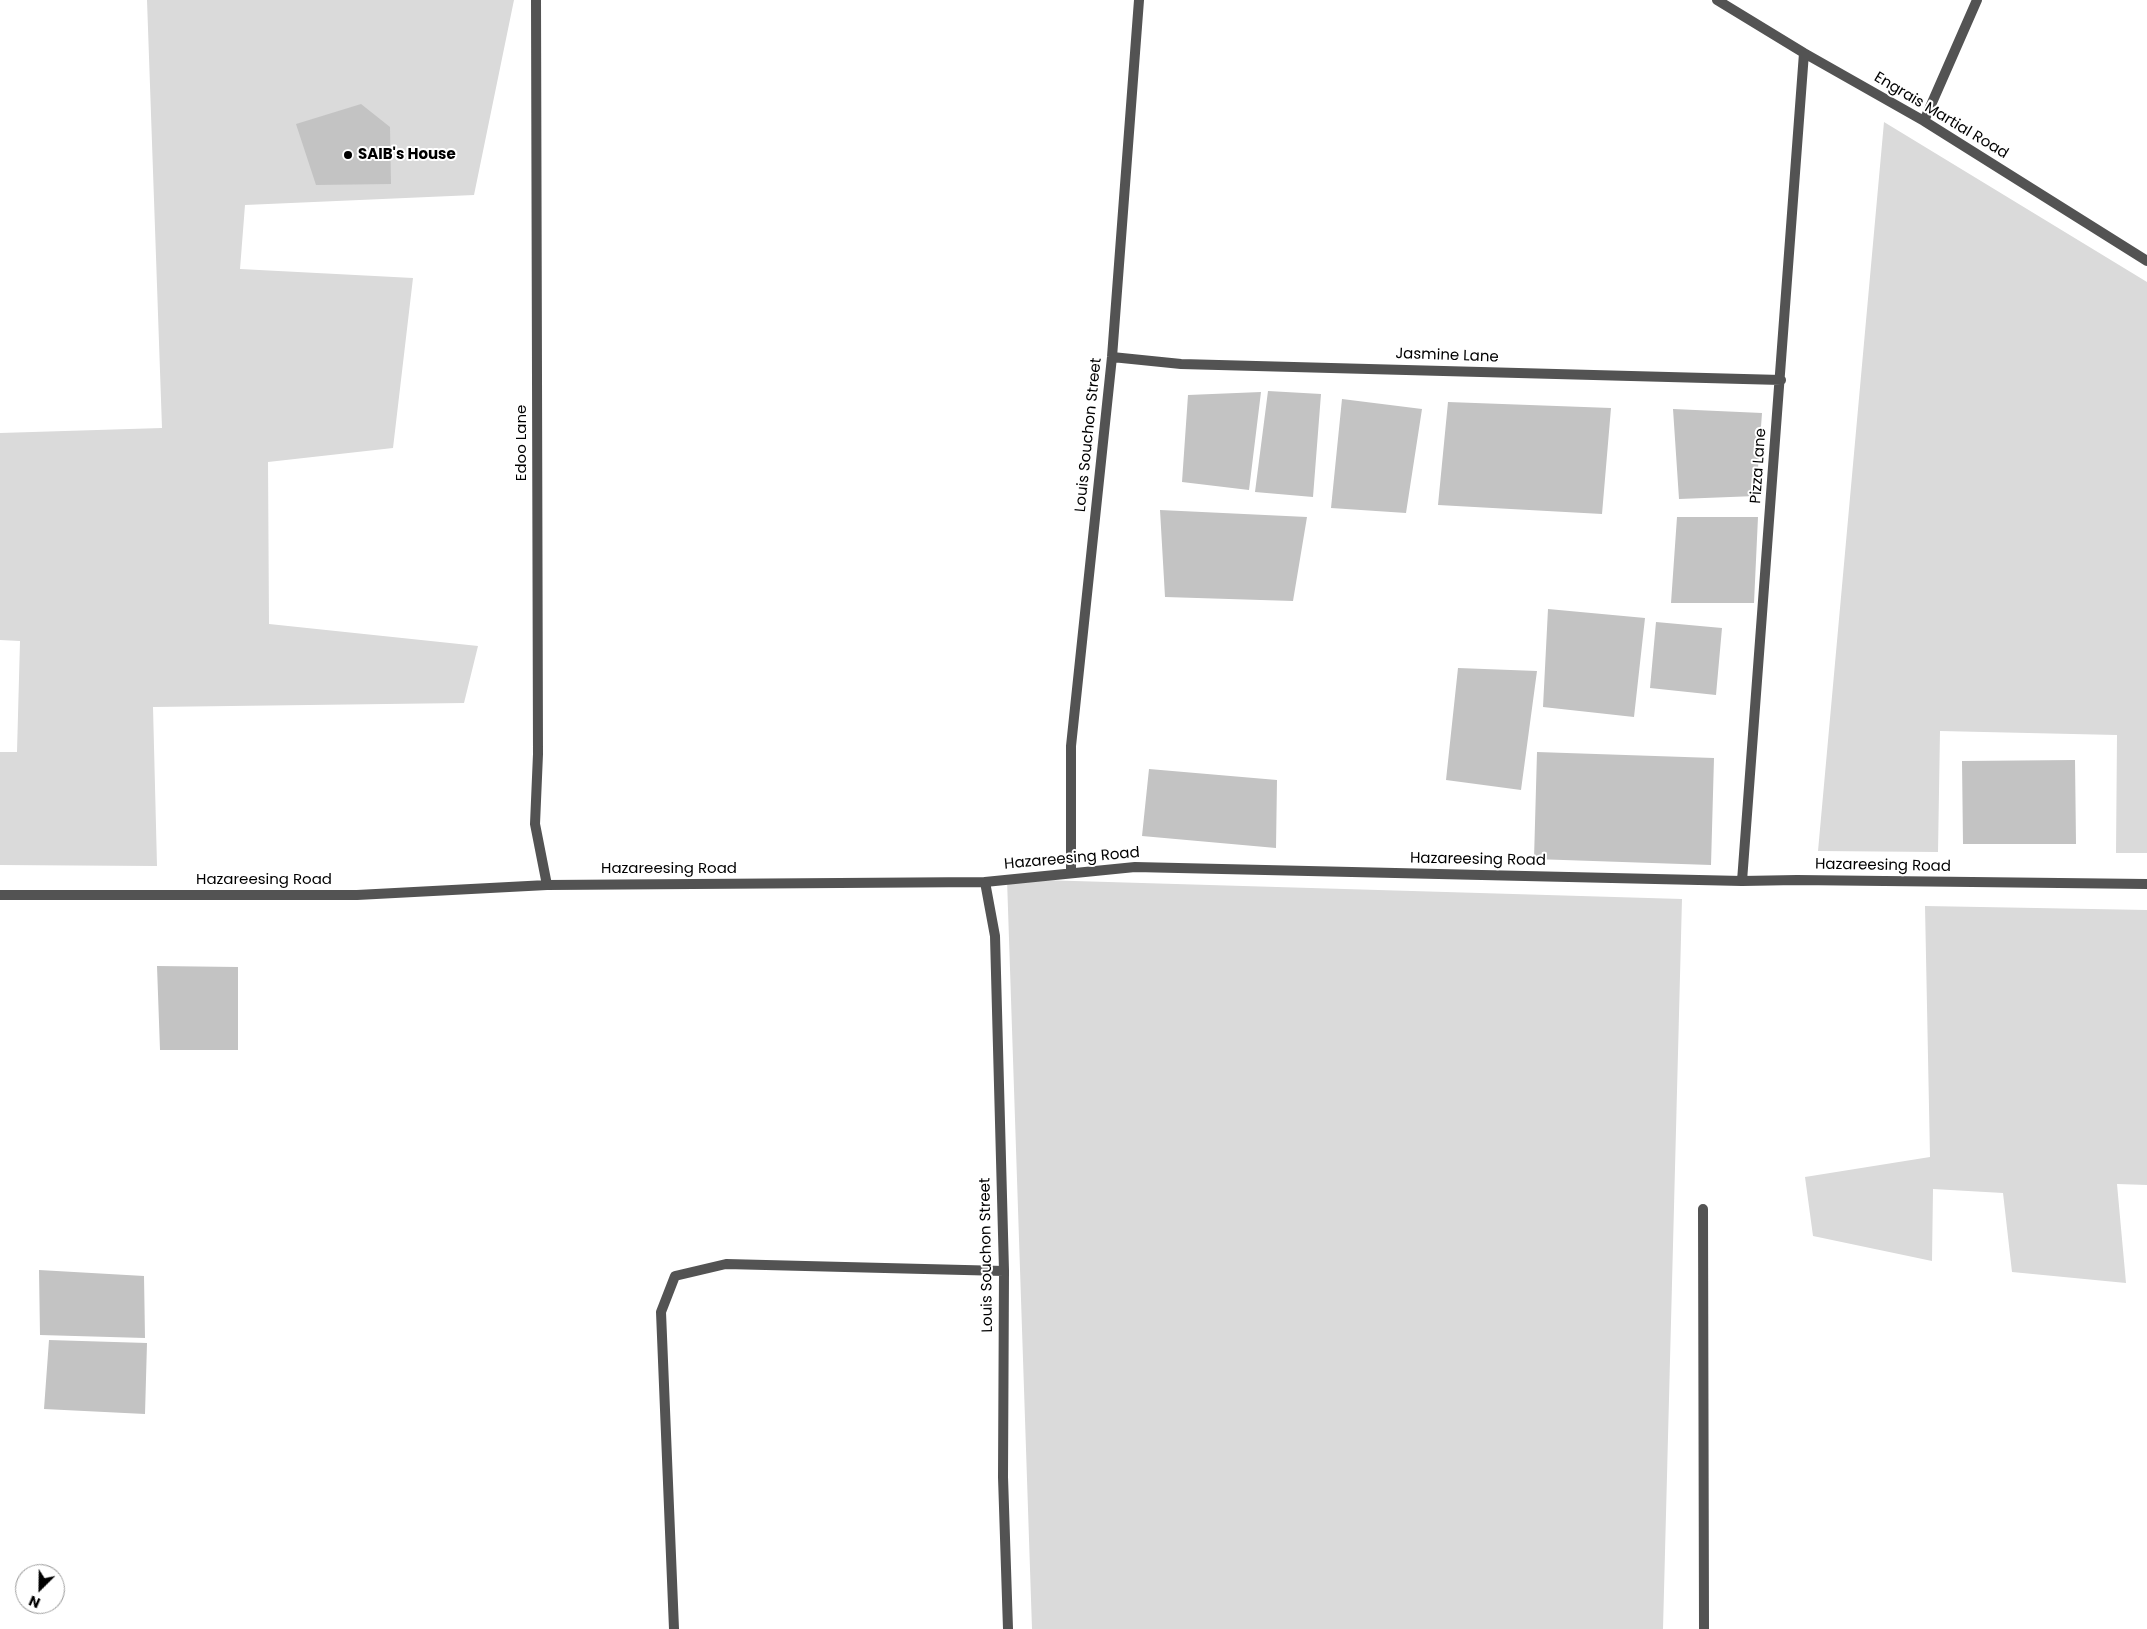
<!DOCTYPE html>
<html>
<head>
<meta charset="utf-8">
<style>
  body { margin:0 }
  #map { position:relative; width:2147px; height:1629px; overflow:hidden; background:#fff; font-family:Poppins,sans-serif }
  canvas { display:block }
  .north { position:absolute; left:15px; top:1564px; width:50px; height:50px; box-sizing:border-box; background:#fff; border:1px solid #999; border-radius:50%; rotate:203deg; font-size:14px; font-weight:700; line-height:20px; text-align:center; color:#000 }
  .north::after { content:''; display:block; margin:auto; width:18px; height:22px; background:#000; clip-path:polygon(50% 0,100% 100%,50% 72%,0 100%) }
</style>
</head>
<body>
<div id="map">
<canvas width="2147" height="1629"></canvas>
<div class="north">N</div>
</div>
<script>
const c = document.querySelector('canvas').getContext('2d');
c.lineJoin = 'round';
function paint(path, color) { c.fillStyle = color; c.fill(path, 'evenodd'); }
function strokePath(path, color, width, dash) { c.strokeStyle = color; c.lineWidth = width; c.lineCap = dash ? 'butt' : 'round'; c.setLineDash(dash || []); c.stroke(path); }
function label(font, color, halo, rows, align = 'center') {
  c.font = font + ' Poppins,sans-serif'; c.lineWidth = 4; c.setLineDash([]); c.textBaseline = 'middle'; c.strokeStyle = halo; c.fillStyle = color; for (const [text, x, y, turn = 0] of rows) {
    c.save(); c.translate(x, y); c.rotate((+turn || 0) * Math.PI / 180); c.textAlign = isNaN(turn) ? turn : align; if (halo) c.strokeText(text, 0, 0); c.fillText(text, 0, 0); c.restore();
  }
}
const green = new Path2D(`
  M147 0H514L474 195 245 205 240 269 413 278 393 448 268 462 269 624 478 646 464 703 153 707 157 866 0 865V752H17L20 641 0 640V433L162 428Z
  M1884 122 2147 282V853H2116L2117 735 1940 731 1938 852 1818 851Z
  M1007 879 1682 899 1663 1629H1032Z
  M1925 906 2147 910V1185L2117 1184 2126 1283 2012 1272 2003 1193 1933 1189 1932 1261 1813 1236 1805 1177 1930 1157Z`);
const building = new Path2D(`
  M361 104 390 127 391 184 316 185 296 124Z
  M1268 391 1321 394 1313 497 1255 492Z
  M1261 392 1249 490 1182 482 1188 395Z
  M1342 399 1422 409 1406 513 1331 508Z
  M1448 402 1611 408 1602 514 1438 505Z
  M1673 409 1762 413 1756 496 1679 499Z
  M1160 510 1307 517 1293 601 1165 597Z
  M1677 517H1758L1754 603H1671Z
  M1548 609 1645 618 1634 717 1543 707Z
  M1656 622 1722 628 1716 695 1650 688Z
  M1458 668 1537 671 1521 790 1446 780Z
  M1537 752 1714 758 1711 865 1534 859Z
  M2075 760 2076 844H1963L1962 761Z
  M1149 769 1277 780 1276 848 1142 836Z
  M157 966 238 967V1050H160Z
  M39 1270 144 1276 145 1338 40 1335Z
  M49 1340 147 1343 145 1414 44 1409Z`);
const minor = new Path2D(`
  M536 0 538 754 535 824 547 885
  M1717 0 1804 53 1924 121 2147 261
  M1924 121 1977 0
  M1112 357 1181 364 1781 380
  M1071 873V746L1112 357 1139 0
  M1742 881 1804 53
  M985 882 995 936 1004 1271 1003 1477 1008 1629
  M0 895H357L547 885 985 882 1135 867 1742 881 1797 880 2147 884
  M1703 1209 1704 1629
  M674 1629 661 1312 675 1276 726 1264 1004 1271`);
const markers = [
  [348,155,5,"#000"]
];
const streetNames = [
  ["Engrais Martial Road",1941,116,31],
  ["Jasmine Lane",1447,356,2],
  ["Louis Souchon Street",1089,435,-84],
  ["Edoo Lane",522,443,-90],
  ["Pizza Lane",1759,466,-86],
  ["Hazareesing Road",1072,859,-5],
  ["Hazareesing Road",1478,860,1],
  ["Hazareesing Road",1883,866,1],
  ["Hazareesing Road",669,869],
  ["Hazareesing Road",264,880],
  ["Louis Souchon Street",987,1255,-91]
];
const poiNames = [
  ["SAIB's House",358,155]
];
paint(green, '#dadada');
paint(building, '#c3c3c3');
strokePath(minor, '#535353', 10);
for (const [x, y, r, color] of markers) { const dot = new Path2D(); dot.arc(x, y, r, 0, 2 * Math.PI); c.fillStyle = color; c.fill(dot); strokePath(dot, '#fff', 2); }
label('15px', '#000', '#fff', streetNames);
label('bold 15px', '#000', '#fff', poiNames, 'left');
</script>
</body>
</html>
